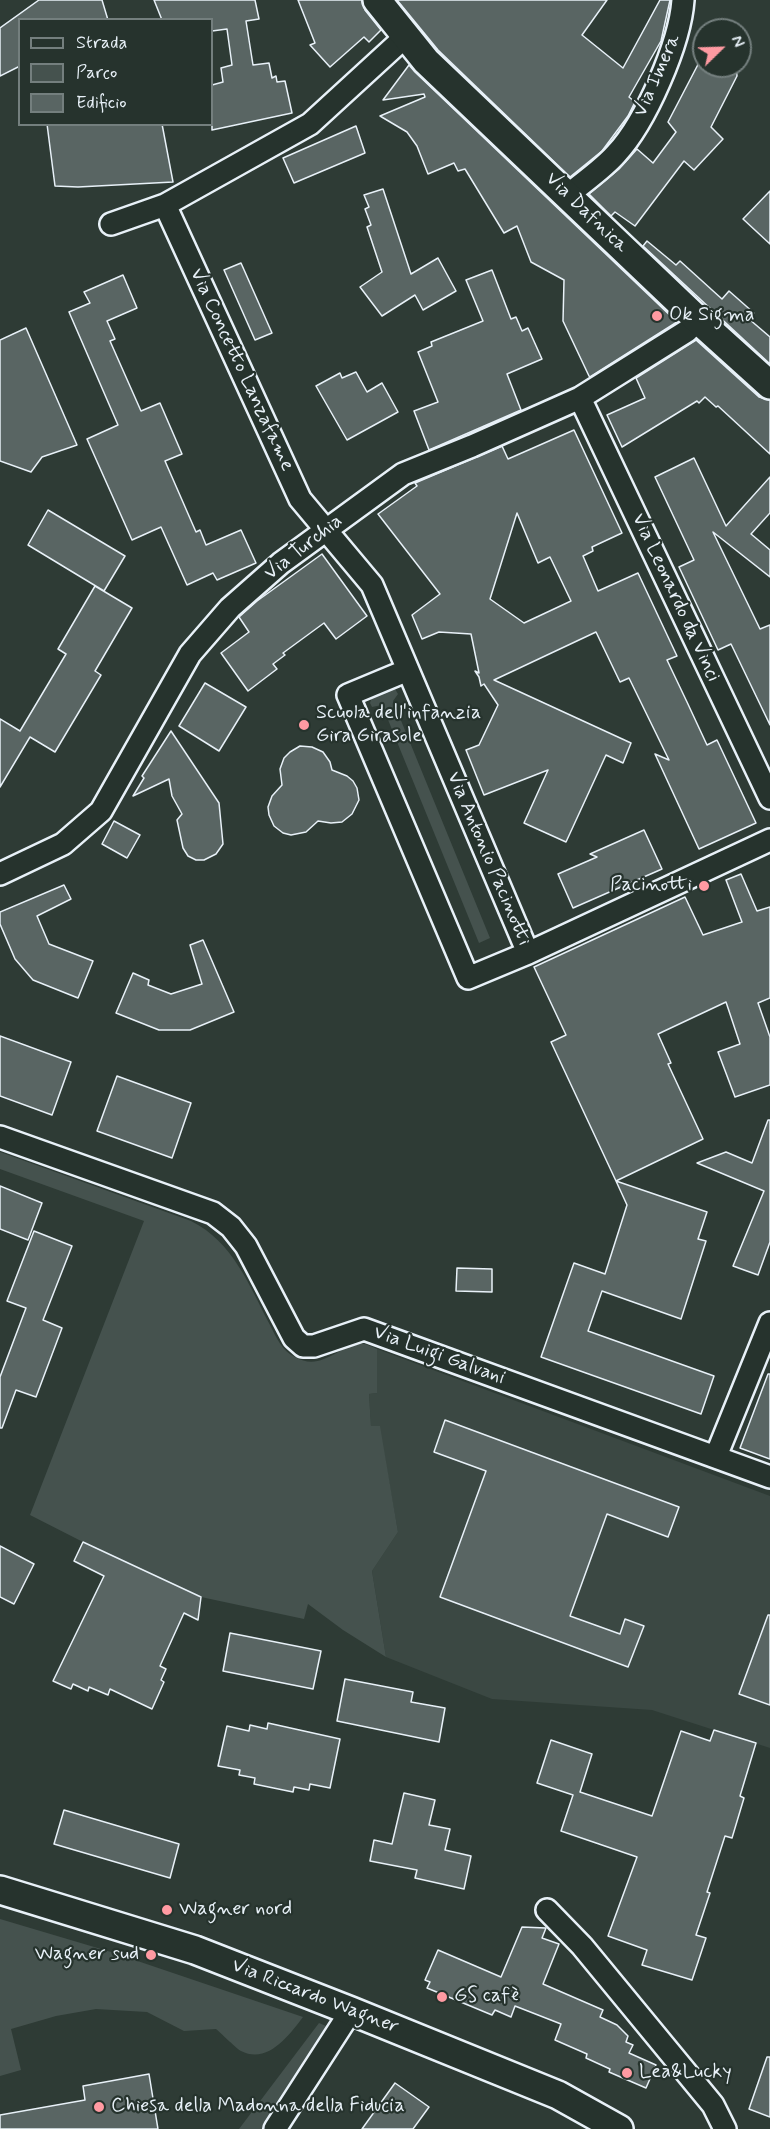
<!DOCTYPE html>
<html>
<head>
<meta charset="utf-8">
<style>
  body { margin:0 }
  #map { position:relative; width:770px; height:2129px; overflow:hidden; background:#2e3b35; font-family:Mynerve,sans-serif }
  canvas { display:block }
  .legend { position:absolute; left:18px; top:18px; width:195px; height:108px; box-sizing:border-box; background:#26332d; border:2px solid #747f7e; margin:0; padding:8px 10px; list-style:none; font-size:18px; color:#e8f1f8 }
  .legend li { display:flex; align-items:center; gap:12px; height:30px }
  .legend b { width:30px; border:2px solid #747f7e }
  .north { position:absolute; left:692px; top:18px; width:60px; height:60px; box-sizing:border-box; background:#26332d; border:2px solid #747f7e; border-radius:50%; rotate:67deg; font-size:16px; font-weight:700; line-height:24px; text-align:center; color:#e8f1f8 }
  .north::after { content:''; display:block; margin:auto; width:21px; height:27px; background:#ff9aa2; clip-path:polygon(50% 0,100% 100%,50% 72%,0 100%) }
</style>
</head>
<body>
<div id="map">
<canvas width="770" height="2129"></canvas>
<ul class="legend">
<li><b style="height:8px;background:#26332d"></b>Strada</li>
<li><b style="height:16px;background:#45524e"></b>Parco</li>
<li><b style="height:16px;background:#596563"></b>Edificio</li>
</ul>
<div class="north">N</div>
</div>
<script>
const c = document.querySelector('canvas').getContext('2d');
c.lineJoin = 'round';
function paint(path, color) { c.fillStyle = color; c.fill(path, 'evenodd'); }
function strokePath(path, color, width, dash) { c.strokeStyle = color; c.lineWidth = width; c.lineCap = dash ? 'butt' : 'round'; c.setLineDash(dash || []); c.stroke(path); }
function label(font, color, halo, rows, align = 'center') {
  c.font = font + ' Mynerve,sans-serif'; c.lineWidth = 4.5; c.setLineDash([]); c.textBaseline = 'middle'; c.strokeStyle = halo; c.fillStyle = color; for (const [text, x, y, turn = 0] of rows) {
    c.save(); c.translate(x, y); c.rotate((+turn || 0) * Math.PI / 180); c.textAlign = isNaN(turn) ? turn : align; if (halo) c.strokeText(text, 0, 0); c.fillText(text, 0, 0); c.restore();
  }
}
const built = new Path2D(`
  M377 1349 770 1496V1748L652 1710 492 1699 386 1657 372 1571 398 1532 379 1426 371 1427 369 1394 377 1393Z`);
const green = new Path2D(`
  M391 688 395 689 398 694 393 701 490 938 479 943 382 705 372 707 370 703 372 697Z
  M0 1152 191 1221C233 1242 249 1285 270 1325 276 1337 282 1351 295 1357 321 1372 338 1346 360 1344 365 1343 372 1347 377 1349V1393L369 1394 371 1426H380L398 1532 372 1571 386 1657 343 1630 308 1604 304 1619 201 1597 83 1542 30 1515 144 1221 0 1169Z
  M0 1919 111 1952 303 2017C290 2034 268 2065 241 2051 237 2049 222 2034 216 2029L184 2031 147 2012 96 2009 56 2016 11 2029 21 2070 0 2076Z
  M319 2023 326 2026 264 2129H239Z`);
const building = new Path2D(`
  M39 0H102L108 20H20V66L0 76V28Z
  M154 0H255L259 19 246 21 253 65 269 63 272 78 276 76 277 82 285 81 292 113 212 130V85L223 82 221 68 232 65 227 29 212 31V20H162Z
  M298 0H362L365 10 381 30 369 42 364 37 330 67 310 45 315 43Z
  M397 0H607L582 35 623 68 660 0H670L661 41 629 97 635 102 628 116 602 151 570 177 438 50Z
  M704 53V66H736L737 76 711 127 723 139 694 170 684 161 635 226 615 212 611 216 589 194 619 169 637 149 653 163 676 132 668 122Z
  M409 65 415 72 677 322 590 377 589 376 563 321 564 280 531 262 517 226 504 233 465 169 458 171 454 163 428 174 417 146 407 132 380 116 425 97 424 94 383 100Z
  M47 124H162L173 182 78 187 55 186Z
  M356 126 365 153 294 183 283 158Z
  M383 189 411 274 438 258 456 291 423 310 415 295 382 316 360 287 382 272 367 227 371 225 365 209 369 207 364 195Z
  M770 191V244L743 219Z
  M647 241 676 265 680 261 722 299 729 291 754 313 749 319 770 337V364L643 246Z
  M241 263 272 333 255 340 224 270Z
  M492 270 511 319 516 317 522 331 528 328 542 359 507 374 521 410 429 450 414 411 438 402 418 352 432 346 431 342 483 321 466 280Z
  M123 275 137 308 107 321 115 339 110 341 141 411 160 403 182 454 165 461 196 532 200 530 206 545 241 530 256 563 217 580 213 573 187 585 161 527 132 540 87 439 118 425 69 312 90 303 84 292Z
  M26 328 77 445 42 457 31 472 0 461V340Z
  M696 340 759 397 770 400V454L718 406 716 407 705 397 699 403 697 401 622 447 607 415 645 398 636 378Z
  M356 372 367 392 382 383 398 412 347 440 316 386 340 373 342 378Z
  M574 430 622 533 592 547 593 551 583 556 598 591 638 573 677 656 667 660 687 702 707 745 717 740 756 823 699 849 655 754 669 760 629 678 620 682 596 632 494 680 631 743 623 763 606 755 566 842 524 823 548 770 484 795 466 750 479 745 498 705 484 684 481 686 479 677 475 671 479 673 471 634 439 632 422 639 412 615 440 594 378 514 417 486 415 483 502 446 508 459ZM517 513 538 563 550 557 571 601 524 623 490 599Z
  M694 458 726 526 770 477V513L751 534 770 550V577L713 532 760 629 770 625V725L731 644 718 650 679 567 694 560 655 477Z
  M48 510 125 556 104 591 28 545Z
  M322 554 367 616 336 639 324 623 283 653 285 655 273 664 277 669 248 691 221 653 249 632 239 617 257 601Z
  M95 586 132 608 95 671 101 675 55 752 30 737 0 787V719L20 731 66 654 58 649Z
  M205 683 246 707 219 751 179 726Z
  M171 731 219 803 223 844 216 854 204 860H196L188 856 183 848 177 820 182 814 172 796 169 779 133 796 144 778 142 776Z
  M300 746 312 747 323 752 330 762 332 770 347 776 353 781 357 788 359 800 352 814 342 822 331 823 318 821 306 832 291 835 283 833 274 826 269 815 268 807 272 796 282 785 280 769 284 758 290 752Z
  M114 821 140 835 127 858 102 844Z
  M644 830 662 869 573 908 558 874 597 857 590 854Z
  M741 874 757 911 770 907V998L758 1003 770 1037V1085L735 1097 718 1052 740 1044 726 1002 658 1034 671 1063 668 1064 703 1139 616 1181 551 1042 566 1035 534 967 685 897 703 935 742 922 726 880Z
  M64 885 71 899 37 916 49 944 93 961 78 998 33 980 15 959 0 924V912Z
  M203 940 234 1012 190 1030H159L116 1013 133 973 149 980 148 985 171 994 202 984 190 945Z
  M0 1036 71 1062 52 1115 0 1096Z
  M117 1076 191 1103 172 1158 97 1131Z
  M768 1120H770V1242L758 1275 733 1266 764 1191 697 1163 726 1152 752 1163Z
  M616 1181 707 1212 698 1239 706 1241 681 1319 602 1291 588 1331 714 1376 701 1414 541 1357 574 1263 605 1274 627 1205Z
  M0 1186 42 1203 28 1240 0 1229Z
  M34 1231 72 1246 43 1320 62 1328 36 1397 16 1390 2 1428H0V1377L26 1308 7 1301Z
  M457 1268 492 1269V1292L456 1291Z
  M768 1374H770V1459L740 1448Z
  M445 1420 679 1507 668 1537 607 1514 570 1616 620 1634 625 1619 644 1626 628 1667 440 1597 486 1471 434 1452Z
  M83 1542 201 1597 198 1620 184 1613 160 1666 166 1669 161 1680 164 1682 152 1709 110 1689 108 1695 89 1687 88 1691 73 1684 71 1689 53 1681 104 1576 74 1561Z
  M0 1546 34 1564 14 1604 0 1597Z
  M768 1615H770V1705L739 1694Z
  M230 1633 321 1651 313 1689 223 1671Z
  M345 1679 413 1692 411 1702 445 1708 439 1742 337 1721Z
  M268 1723 340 1739 330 1788 310 1784 309 1790 294 1787 293 1792 254 1784 255 1778 239 1775 240 1770 218 1766 227 1726 249 1731 250 1725 267 1729Z
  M714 1730 756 1743 740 1796 744 1798 732 1838 725 1836 707 1892 710 1893 696 1935 706 1938 692 1980 642 1965 647 1950 608 1936 637 1857 561 1831 573 1795 537 1783 551 1740 592 1754 580 1792 652 1816 681 1731 710 1741Z
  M404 1793 435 1800 429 1825 450 1829 445 1850 471 1856 464 1889 415 1878 417 1870 370 1861 374 1840 392 1844Z
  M64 1810 179 1844 170 1878 54 1844Z
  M522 1927 546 1928 542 1938 559 1944 543 1984 603 2010 600 2017 617 2025 628 2036 626 2042 633 2045 629 2053 656 2065 646 2088 609 2072 610 2069 586 2058 587 2054 555 2040 561 2024 515 2006 511 2017 495 2010 492 2015 427 1988 430 1982 425 1980 438 1950 501 1977Z
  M767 2057H770V2117L749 2109Z
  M149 2074 158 2129H0V2115L85 2100 83 2086Z
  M395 2083 429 2107 413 2129H362Z`);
const minor = new Path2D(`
  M567 196C583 182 602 170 616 154 646 122 680 43 683 0
  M165 205 300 499 372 585 528 953 770 840
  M111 224 165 205 310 124 406 36
  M580 398 770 798
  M408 670 348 695 468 978 528 953
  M0 874 63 844 101 811 190 654 230 608 281 563 403 474 472 446 580 398 687 331 698 320
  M0 1137 213 1213 231 1227 246 1246 294 1338 303 1346H314L364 1329 770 1477
  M716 1456 770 1323
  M547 1910 582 1946 713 2105 725 2129
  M275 2129 351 2011`);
const tertiary = new Path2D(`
  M377 0 426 61 698 320 770 385
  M0 1890 195 1950 351 2011 558 2095 619 2129`);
const markers = [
  [657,316,6,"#ff9aa2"],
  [304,725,6,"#ff9aa2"],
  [704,886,6,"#ff9aa2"],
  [167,1910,6,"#ff9aa2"],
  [151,1955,6,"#ff9aa2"],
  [442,1997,6,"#ff9aa2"],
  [627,2073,6,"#ff9aa2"],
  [99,2107,6,"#ff9aa2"]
];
const streetNames = [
  ["Via Imera",658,76,-66],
  ["Via Dafnica",586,213,44],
  ["Via Concetto Lanzafame",241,370,65],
  ["Via Turchia",304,548,-38],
  ["Via Leonardo da Vinci",675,598,65],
  ["Via Antonio Pacinotti",488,859,67],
  ["Via Luigi Galvani",439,1356,20],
  ["Via Riccardo Wagner",315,1997,21]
];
const poiNames = [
  ["Ok Sigma",669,316],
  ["Scuola dell'infanzia",316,714],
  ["Gira Girasole",316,737],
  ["Pacinotti",692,886,"right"],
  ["Wagner nord",179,1910],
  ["Wagner sud",139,1955,"right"],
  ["GS cafè",454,1997],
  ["Lea&Lucky",639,2073],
  ["Chiesa della Madonna della Fiducia",111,2107]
];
paint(built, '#3b4843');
paint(green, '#45524e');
paint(building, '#596563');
strokePath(building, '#e8f1f8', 1.5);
strokePath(minor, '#e8f1f8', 26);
strokePath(tertiary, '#e8f1f8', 32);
strokePath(minor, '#26332d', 21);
strokePath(tertiary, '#26332d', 27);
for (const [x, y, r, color] of markers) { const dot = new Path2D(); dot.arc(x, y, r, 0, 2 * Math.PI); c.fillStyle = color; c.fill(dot); strokePath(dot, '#26332d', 2); }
label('20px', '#e8f1f8', '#26332d', streetNames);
label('20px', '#e8f1f8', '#26332d', poiNames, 'left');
</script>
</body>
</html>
